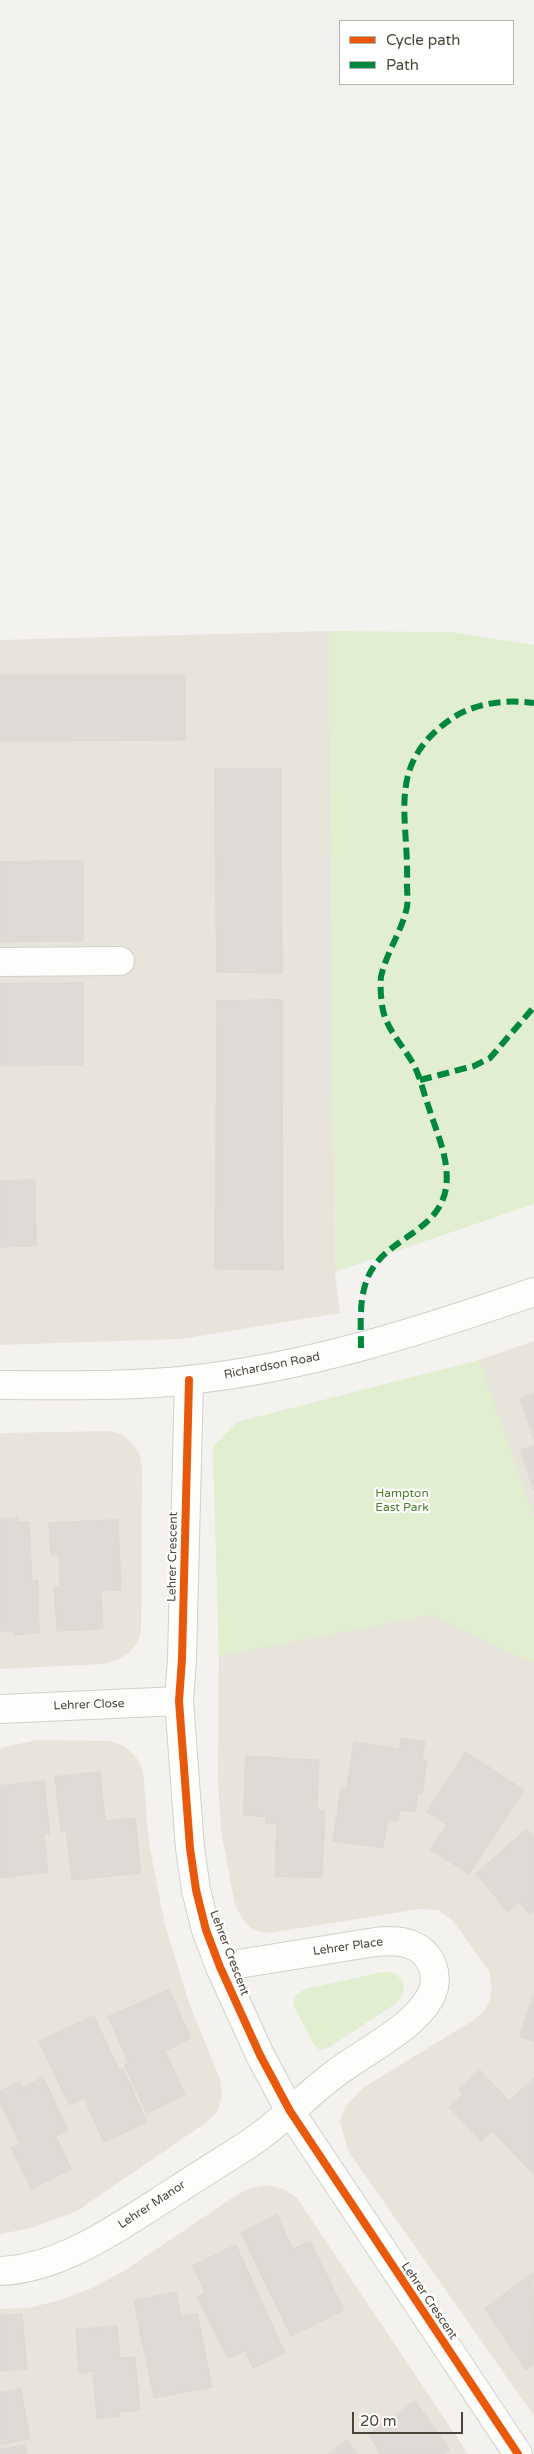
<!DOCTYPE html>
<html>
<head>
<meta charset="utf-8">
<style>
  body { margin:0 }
  #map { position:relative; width:534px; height:2454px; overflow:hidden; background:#f4f2ee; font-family:"Varela Round",sans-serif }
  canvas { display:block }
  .legend { position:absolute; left:339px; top:20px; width:175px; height:65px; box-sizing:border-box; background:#fff; border:1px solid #b7b4b0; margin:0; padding:6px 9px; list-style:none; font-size:15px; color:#4b4439 }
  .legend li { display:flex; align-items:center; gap:10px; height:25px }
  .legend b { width:25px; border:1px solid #b7b4b0 }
  .scale { position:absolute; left:352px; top:2412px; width:111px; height:22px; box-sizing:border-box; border:2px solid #4b4439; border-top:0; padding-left:6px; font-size:15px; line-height:18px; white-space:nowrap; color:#4b4439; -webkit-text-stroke:4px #fff; paint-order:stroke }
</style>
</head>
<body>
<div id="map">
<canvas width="534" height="2454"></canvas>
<ul class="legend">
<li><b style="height:6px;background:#e8590c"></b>Cycle path</li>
<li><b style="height:6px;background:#00873e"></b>Path</li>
</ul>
<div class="scale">20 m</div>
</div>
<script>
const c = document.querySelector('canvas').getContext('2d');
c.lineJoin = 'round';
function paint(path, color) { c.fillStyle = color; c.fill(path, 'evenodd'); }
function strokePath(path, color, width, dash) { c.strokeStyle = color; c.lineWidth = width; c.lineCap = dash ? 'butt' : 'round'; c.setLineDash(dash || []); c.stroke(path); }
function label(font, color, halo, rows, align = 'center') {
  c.font = font + ' "Varela Round",sans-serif'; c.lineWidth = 4.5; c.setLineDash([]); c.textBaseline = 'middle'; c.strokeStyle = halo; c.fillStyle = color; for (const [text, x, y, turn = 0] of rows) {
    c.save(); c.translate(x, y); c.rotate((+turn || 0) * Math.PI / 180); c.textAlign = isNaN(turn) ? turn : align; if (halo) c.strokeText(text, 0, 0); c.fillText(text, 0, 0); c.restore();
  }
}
const residential = new Path2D(`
  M329 631 335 1272 340 1313 181 1339 0 1345V640Z
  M534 1341V2416L348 2151 340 2121 346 2106 364 2087 474 2020 484 2011 490 2000 492 1987 489 1971 453 1921 438 1910 420 1909 269 1933 253 1930 243 1920 235 1905 221 1831 218 1776 219 1656 213 1447 237 1422 347 1398 479 1360Z
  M108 1431 122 1434 133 1444 140 1456 142 1469 141 1629 138 1642 129 1653 117 1660 103 1664 0 1669V1433Z
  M37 1740 110 1741 124 1746 136 1757 143 1770 149 1844 165 1925 189 2003 220 2079 222 2096 218 2111 207 2122 77 2211 32 2228 0 2234V1748Z
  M267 2185 284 2189 297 2198 468 2454H0V2309L29 2308 63 2299 92 2288 124 2271 235 2196 250 2188Z`);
const green = new Path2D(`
  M329 631 451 632 534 645V1204L335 1272Z
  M479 1360 534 1517V1663L431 1615 219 1656 213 1447 237 1422Z
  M383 1972 394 1973 403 1981 404 1992 398 2002 328 2048 319 2050 313 2043 293 2004 296 1995 305 1989Z`);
const building = new Path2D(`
  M0 675H185V740L0 741Z
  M215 769H281L282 973 217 972Z
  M83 861V941L0 942V862Z
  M83 983V1065L0 1066V984Z
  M282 1000 283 1270 215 1269 217 1001Z
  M35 1180 36 1246 0 1247V1181Z
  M534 1394V1439L520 1399Z
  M534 1446V1490L520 1450Z
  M18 1518V1522H29L32 1581 38 1580 39 1633 14 1635 13 1631H0V1519Z
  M118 1520 121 1590 101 1591 103 1629 57 1631 54 1587H60L59 1554 51 1555 49 1523Z
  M401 1738 425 1742 422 1759 427 1760 422 1794 418 1793 415 1812 400 1810 398 1821 388 1820 383 1848 333 1841 341 1788H347L354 1742 399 1749Z
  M466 1752 524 1790 469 1874 430 1849 447 1825 427 1812Z
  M246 1756 319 1760 317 1810 325 1811 322 1878 275 1876 277 1824H266L267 1817 244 1815Z
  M100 1772 105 1821 135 1818 141 1873 72 1880 66 1830 61 1831 55 1777Z
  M44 1781 50 1834H44L48 1872 0 1878V1786Z
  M527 1829 534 1837V1911L530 1915 519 1902 508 1912 476 1874Z
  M169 1990 191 2038 165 2051 185 2095 147 2113 124 2065 129 2063 108 2017Z
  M533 1996H534V2041L520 2037Z
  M94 2016 119 2070 123 2069 147 2122 104 2142 84 2098 69 2105 39 2041Z
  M480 2070 509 2101 534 2078V2175L492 2131 481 2141 449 2107 463 2094 459 2090Z
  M43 2077 68 2130 56 2136 71 2169 31 2189 11 2147 20 2144 0 2103V2091L20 2081 23 2088Z
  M277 2215 293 2249 310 2241 344 2310 291 2336 241 2233Z
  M236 2245 285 2353 253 2368 245 2351 228 2359 197 2297 205 2293 193 2266Z
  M533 2273 534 2364 526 2370 485 2309Z
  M176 2292 181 2317 197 2313 212 2387 154 2398 134 2301Z
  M22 2314 27 2369 0 2371V2316Z
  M117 2326 120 2358 135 2357 140 2410 120 2412V2416L97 2419 93 2371 79 2373 76 2330Z
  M21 2389 30 2439 0 2445V2393Z
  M415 2401 450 2450 444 2454H381L368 2435Z
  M347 2440 358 2454H328Z
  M25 2445 27 2454H0V2450Z`);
const minor = new Path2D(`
  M0 962 120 961
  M189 1380 182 1659 179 1701 190 1848 196 1890 206 1930 220 1967 260 2055 290 2111 518 2454
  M0 1385C63 1385 127 1387 189 1380 309 1367 421 1331 534 1292
  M0 1709 179 1701
  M0 2271C64 2269 127 2221 180 2188 205 2171 232 2156 256 2139 283 2120 306 2096 332 2076 361 2053 410 2031 429 1999 442 1978 432 1951 409 1944 399 1940 386 1941 375 1942L220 1967`);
const quiet = new Path2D(`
  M420 1080 474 1066 490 1058 534 1007
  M361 1348C361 1323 358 1294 371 1271 390 1237 439 1231 446 1188 450 1160 437 1134 429 1108 423 1092 420 1074 411 1060 400 1042 385 1027 382 1005 381 997 380 985 381 977 386 953 402 931 407 907 408 899 407 891 407 883 409 815 385 765 451 719 474 703 506 699 534 703`);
const cycleway = new Path2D(`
  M189 1380 182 1659 179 1701 190 1848 196 1890 206 1930 220 1967 260 2055 290 2111 518 2454`);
const streetNames = [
  ["Richardson Road",272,1366,-11],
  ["Lehrer Crescent",173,1557,-89],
  ["Lehrer Close",89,1705,-2],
  ["Lehrer Place",348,1947,-8],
  ["Lehrer Crescent",229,1953,69],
  ["Lehrer Manor",152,2205,-33],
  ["Lehrer Crescent",429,2301,56]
];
const parkNames = [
  ["Hampton",402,1494],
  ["East Park",402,1508]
];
paint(residential, '#e7e4dc');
paint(green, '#e1eecf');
paint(building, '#dedbd6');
strokePath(building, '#dcd9d4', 1);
strokePath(minor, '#d2d0cb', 30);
strokePath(minor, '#fdfdfc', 28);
strokePath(quiet, '#00873e', 6, [12, 6]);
strokePath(cycleway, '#e8590c', 8);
label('12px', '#4b4439', '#fff', streetNames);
label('12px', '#4a7f2a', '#fff', parkNames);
</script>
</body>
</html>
